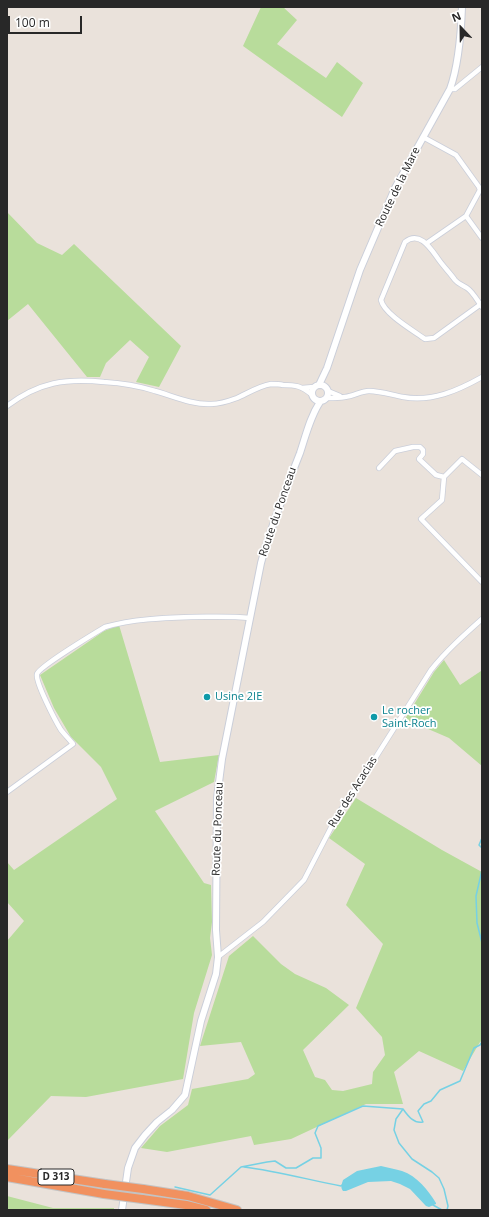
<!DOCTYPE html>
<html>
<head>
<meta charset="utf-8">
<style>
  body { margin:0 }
  #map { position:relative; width:489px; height:1217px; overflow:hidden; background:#eae2db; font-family:"Open Sans",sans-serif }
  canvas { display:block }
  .frame { position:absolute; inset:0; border:8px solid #282828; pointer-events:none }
  .north { position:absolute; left:441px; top:8px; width:40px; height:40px; -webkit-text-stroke:3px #fff; paint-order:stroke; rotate:338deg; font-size:11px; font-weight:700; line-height:16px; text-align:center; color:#282828 }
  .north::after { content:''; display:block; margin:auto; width:14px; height:18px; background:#282828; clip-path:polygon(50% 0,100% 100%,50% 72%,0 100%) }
  .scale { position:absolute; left:8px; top:16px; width:74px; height:18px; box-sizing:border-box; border:2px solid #282828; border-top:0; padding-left:5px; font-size:12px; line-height:14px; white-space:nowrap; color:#282828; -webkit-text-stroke:3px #fff; paint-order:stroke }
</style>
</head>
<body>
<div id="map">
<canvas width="489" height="1217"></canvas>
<div class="frame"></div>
<div class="north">N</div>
<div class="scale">100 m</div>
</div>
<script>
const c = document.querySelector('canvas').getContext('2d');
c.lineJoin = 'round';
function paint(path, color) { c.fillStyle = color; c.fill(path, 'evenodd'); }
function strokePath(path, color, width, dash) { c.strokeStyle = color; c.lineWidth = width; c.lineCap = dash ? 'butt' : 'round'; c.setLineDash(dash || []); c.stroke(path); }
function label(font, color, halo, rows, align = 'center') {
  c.font = font + ' "Open Sans",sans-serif'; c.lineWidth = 3.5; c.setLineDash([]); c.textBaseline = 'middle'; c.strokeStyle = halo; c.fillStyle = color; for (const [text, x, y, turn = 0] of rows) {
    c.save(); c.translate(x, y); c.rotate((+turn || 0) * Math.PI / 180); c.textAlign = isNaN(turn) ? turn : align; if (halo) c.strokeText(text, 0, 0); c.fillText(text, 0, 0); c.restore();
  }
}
const green = new Path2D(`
  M261 7H283L297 20 277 44 326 78 337 62 363 83 342 117 243 46Z
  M7 212 37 243 62 255 74 244 181 346 159 387 136 382 149 357 130 340 106 363 100 377H87L28 304 7 321Z
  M119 625 160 762 219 755 214 782 155 811 204 883 211 885 212 922 210 938 212 955 194 1013 183 1079 86 1097 51 1096 7 1141V941L24 921 7 902V862L14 870 117 799 101 767 71 737 54 708 40 675 104 631Z
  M444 660 460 685 481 671 482 673V766L449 738 405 719 434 672Z
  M356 798 442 850 482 872V1041L480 1042 463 1071 419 1051 394 1072 403 1104H366L291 1139 254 1145 251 1136 167 1152 141 1148 160 1126 188 1105 192 1089 248 1079 255 1074 241 1042 200 1046 229 956 253 936 281 964 295 974 326 988 349 1005 303 1050 315 1077 325 1080 332 1090 343 1091 372 1084 373 1072 385 1055 382 1037 356 1008 383 944 346 905 365 864 329 838Z
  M7 1196 53 1208H114V1210H7Z`);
const water = new Path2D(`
  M381 1166C388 1168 396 1169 402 1171 417 1176 428 1190 436 1203V1204L429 1207 426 1206 410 1189 400 1184 391 1181 368 1182 346 1191H343C340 1187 342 1184 343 1180L357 1171Z`);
const stream = new Path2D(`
  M482 838 479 845 482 848
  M482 870 476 896 477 923 482 943
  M403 1109 396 1119 394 1130 399 1143 412 1159 432 1172 439 1178 444 1189 448 1206 447 1210
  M244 1167C277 1171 309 1180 341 1186L342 1185
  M175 1187 210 1195 241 1167 267 1162 275 1161 286 1168H296L313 1158H321V1148L315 1133 318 1126 363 1106 403 1109C408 1116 414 1124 423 1122L418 1111 424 1104 431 1101 440 1090 460 1081 474 1048 480 1045 482 1042
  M433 1205 442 1210
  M151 1210H152`);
const street = new Path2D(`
  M450 89H455L482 67
  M423 137 456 155 479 187 480 190 466 216 427 243
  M466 216 482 238
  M481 304 434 338 425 339C414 331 384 314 381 300L405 242C420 230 431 249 439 260 444 267 450 273 455 280 458 284 463 285 467 288 473 292 477 300 482 307
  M302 388 314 387
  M328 391 340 396
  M327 398C333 398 339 398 345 397 354 396 361 391 369 391 380 391 392 395 403 397 432 402 457 391 482 377
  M7 406C39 382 66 378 104 382 122 383 139 386 155 391 173 396 192 405 211 404 220 404 229 401 237 398 248 393 259 386 271 384 275 384 279 384 283 385 296 385 301 386 311 394
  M379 468 395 451 413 447H420L423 450V454L419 459 436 475 444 477
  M482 475 462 459 444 477 442 500 421 519 482 582
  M7 792 73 744C69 739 65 735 61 730 56 722 35 682 37 674 39 667 95 633 105 627 133 619 162 618 191 617 211 617 230 616 250 618
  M218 957 263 922 304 880 338 814 355 790 431 670C446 651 464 635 482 619`);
const secondary = new Path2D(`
  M312 393a8 8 0 1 1 16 0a8 8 0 1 1-16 0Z
  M319 385 327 368 360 270 395 188 450 89C459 64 461 34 462 7
  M122 1210 128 1168 135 1148 145 1135 157 1122 172 1110 185 1095 201 1021 216 974 218 957 216 930 217 798 222 759 261 563C271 525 286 489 300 453 306 435 310 417 320 402`);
const highway = new Path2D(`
  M7 1169 105 1184
  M7 1177 104 1194
  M143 1189 188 1196 237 1210
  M142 1199 186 1205 206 1210`);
const highwayBridge = new Path2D(`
  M105 1184 143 1189
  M104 1194 142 1199`);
const markers = [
  [207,697,4,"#0f9aa8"],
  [374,717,4,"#0f9aa8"]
];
const shields = [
  [56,1177,36]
];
const shieldNames = [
  ["D 313",56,1177]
];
const streetNames = [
  ["Route de la Mare",398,187,-64],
  ["Route du Ponceau",278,512,-71],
  ["Rue des Acacias",353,792,-58],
  ["Route du Ponceau",218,829,-88]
];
const cultureNames = [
  ["Usine 2IE",215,697],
  ["Le rocher",382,711],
  ["Saint-Roch",382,724]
];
paint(green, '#b8dc9b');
paint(water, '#76d1e4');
strokePath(stream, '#76d1e4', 1.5);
strokePath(street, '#caced9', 6);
strokePath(secondary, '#caced9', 8);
strokePath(highway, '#c3c3c3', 10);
strokePath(street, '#fff', 4.5);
strokePath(secondary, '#fff', 6);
strokePath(highway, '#f1915f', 8);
strokePath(highwayBridge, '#c3c3c3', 10, []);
strokePath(highwayBridge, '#f1915f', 8);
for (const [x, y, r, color] of markers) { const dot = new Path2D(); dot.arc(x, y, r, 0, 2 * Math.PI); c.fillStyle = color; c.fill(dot); strokePath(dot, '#fff', 1.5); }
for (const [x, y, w] of shields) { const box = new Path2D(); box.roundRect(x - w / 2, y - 8, w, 16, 3); c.fillStyle = '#fff'; c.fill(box); strokePath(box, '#282828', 1); }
label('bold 10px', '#282828', null, shieldNames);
label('11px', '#282828', '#fff', streetNames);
label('11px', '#0d838f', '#fff', cultureNames, 'left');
</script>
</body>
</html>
